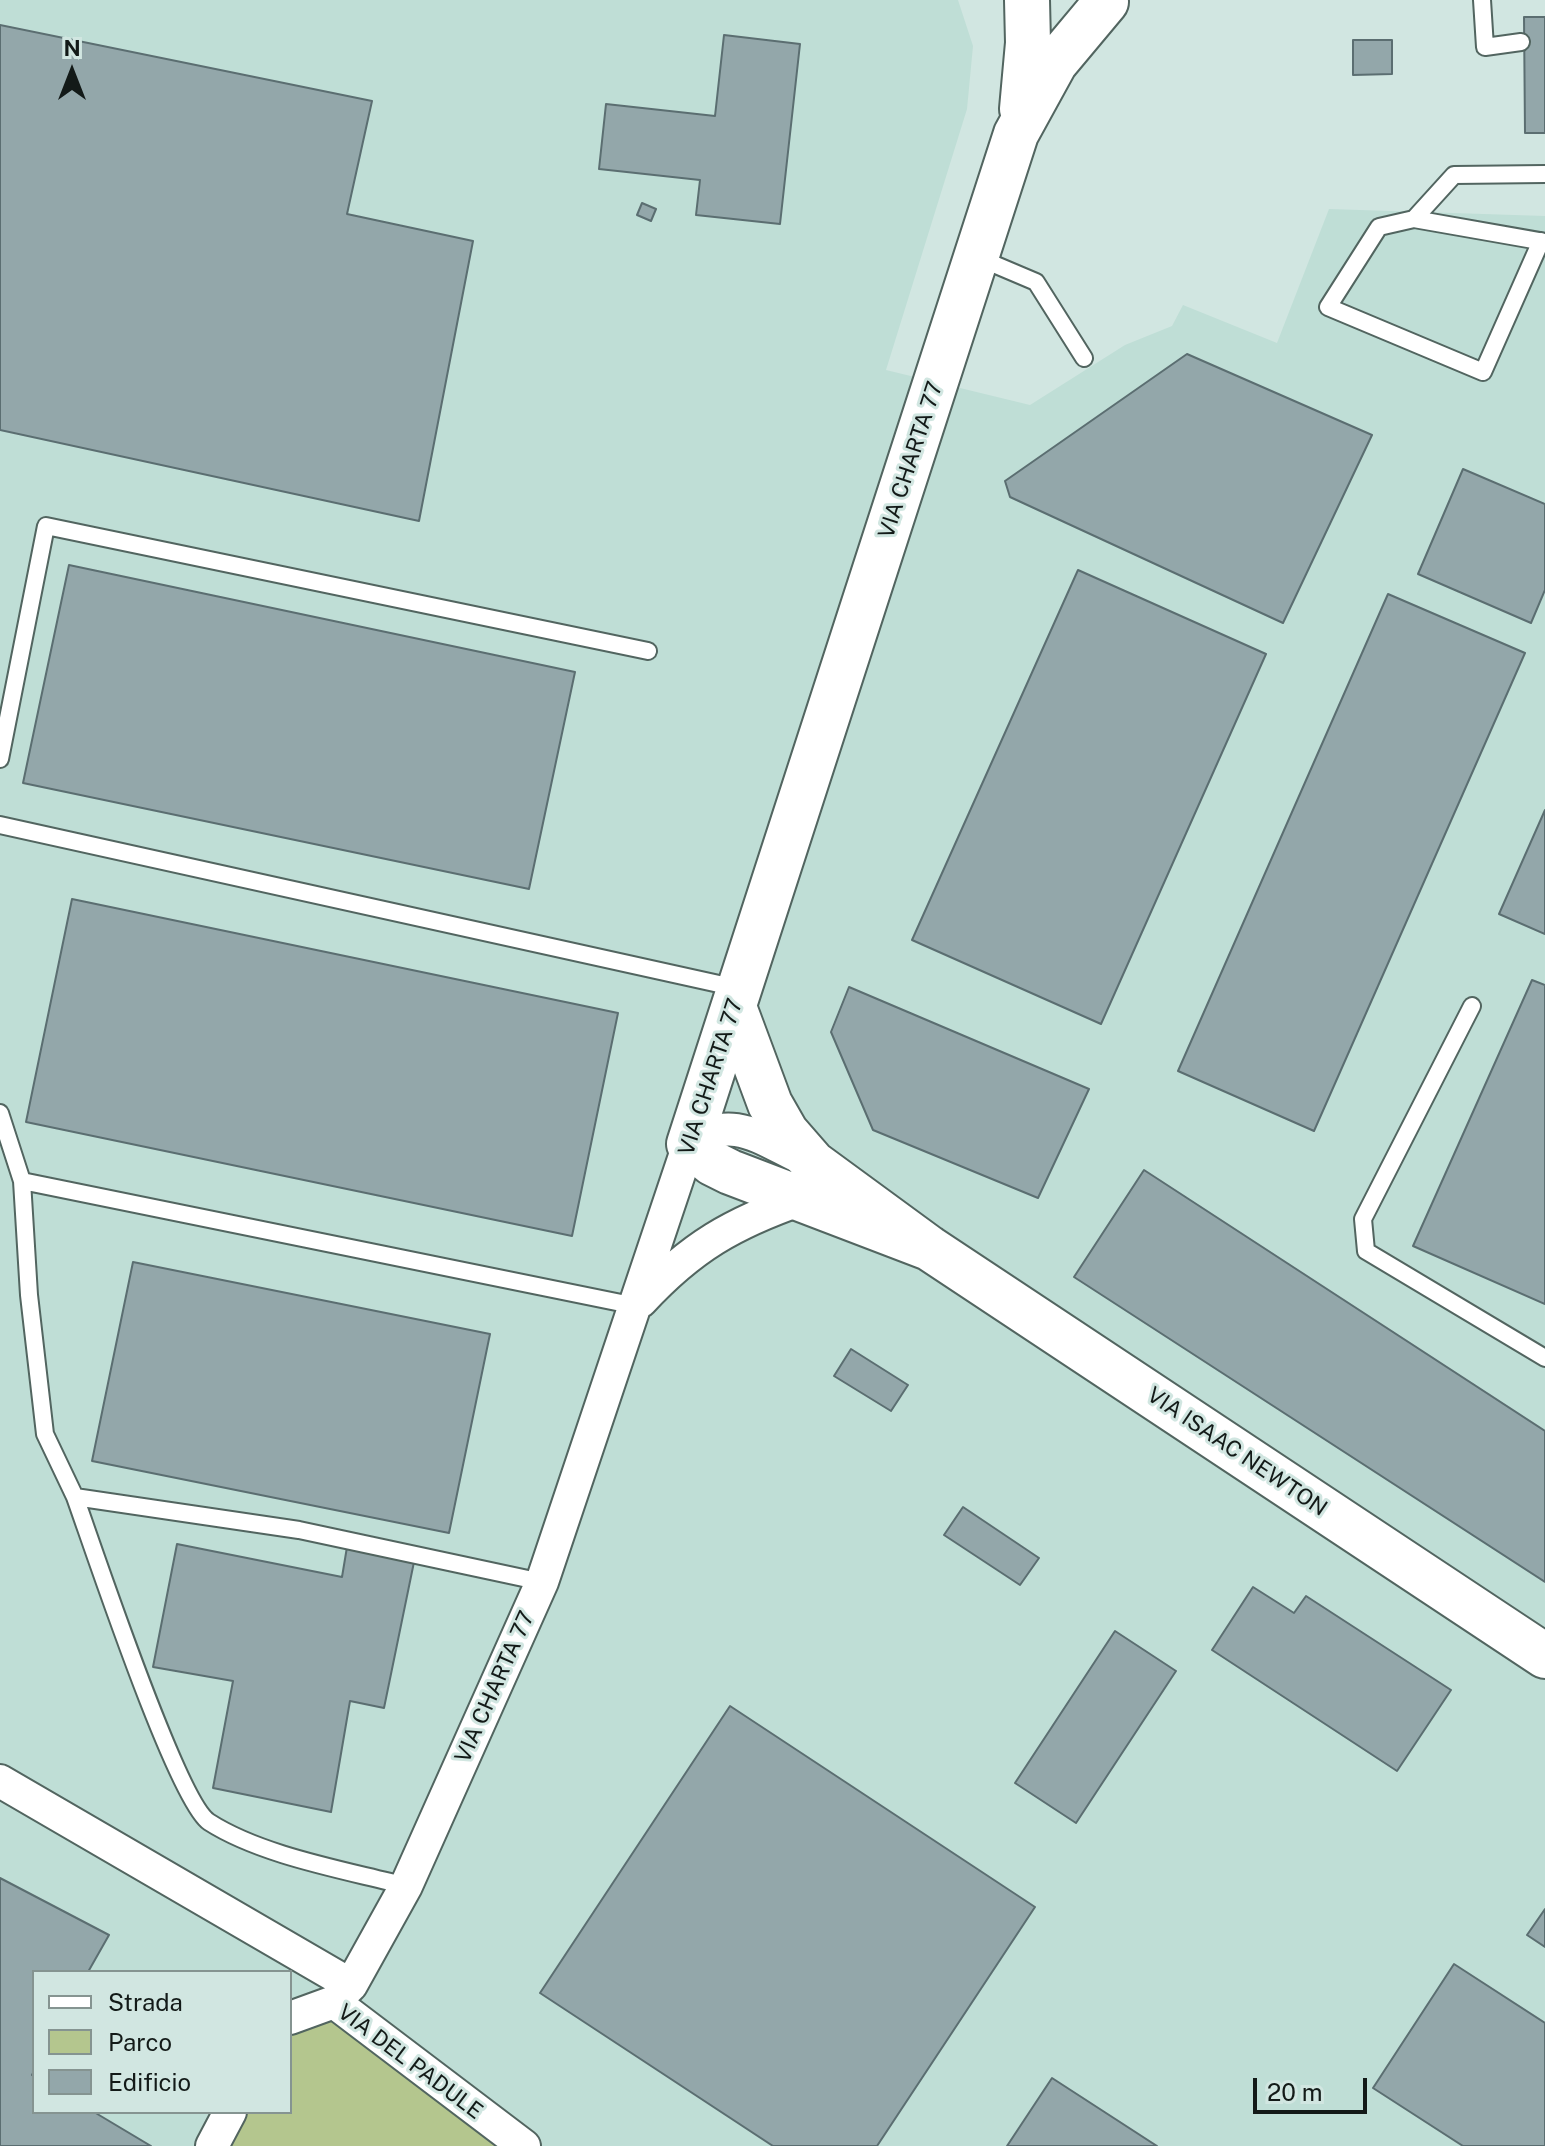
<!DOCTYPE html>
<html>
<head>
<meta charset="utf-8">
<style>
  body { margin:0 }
  #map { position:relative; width:1545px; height:2146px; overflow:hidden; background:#d1e6e1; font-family:"Public Sans",sans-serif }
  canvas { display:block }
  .legend { position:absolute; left:32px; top:1970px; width:260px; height:144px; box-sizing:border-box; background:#d1e6e1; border:2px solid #859491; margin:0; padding:10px 14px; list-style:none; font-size:24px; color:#131a18 }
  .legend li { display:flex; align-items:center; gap:16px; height:40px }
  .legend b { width:40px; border:2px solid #859491 }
  .north { position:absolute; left:32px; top:32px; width:80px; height:80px; -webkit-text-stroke:6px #d1e6e1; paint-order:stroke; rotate:0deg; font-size:22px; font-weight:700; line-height:32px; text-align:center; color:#131a18 }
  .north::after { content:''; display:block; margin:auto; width:28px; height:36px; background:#131a18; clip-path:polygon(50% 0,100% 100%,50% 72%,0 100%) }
  .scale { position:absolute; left:1253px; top:2078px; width:114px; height:36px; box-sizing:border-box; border:4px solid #131a18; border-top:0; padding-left:10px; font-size:24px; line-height:28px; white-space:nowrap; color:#131a18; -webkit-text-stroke:6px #d1e6e1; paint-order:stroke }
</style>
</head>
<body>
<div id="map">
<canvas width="1545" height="2146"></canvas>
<ul class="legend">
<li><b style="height:10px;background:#fff"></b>Strada</li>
<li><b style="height:22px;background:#b4c68e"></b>Parco</li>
<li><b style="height:22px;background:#93a7aa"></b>Edificio</li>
</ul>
<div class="north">N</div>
<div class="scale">20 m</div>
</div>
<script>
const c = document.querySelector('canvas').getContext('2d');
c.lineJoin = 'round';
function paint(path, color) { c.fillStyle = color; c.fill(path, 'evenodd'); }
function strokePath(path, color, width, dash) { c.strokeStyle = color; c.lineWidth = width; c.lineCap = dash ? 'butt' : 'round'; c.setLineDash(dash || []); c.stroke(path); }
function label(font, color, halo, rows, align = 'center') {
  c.font = font + ' "Public Sans",sans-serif'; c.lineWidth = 6; c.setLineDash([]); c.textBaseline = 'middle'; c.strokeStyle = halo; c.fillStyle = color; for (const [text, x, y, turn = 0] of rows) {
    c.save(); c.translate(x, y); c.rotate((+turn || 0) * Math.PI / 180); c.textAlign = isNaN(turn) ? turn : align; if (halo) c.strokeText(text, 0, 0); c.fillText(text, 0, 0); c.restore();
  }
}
const built = new Path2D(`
  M0 0H958L973 46 967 109 886 370 1030 405 1125 345 1172 326 1183 305 1277 343 1329 209 1545 216V2146H541L473 2109 290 2018V1972H34V2112H230L212 2146H0Z`);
const green = new Path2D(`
  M334 2002 524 2146H212L230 2112H290V2018Z`);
const building = new Path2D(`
  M1524 17H1545V133H1525Z
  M0 25 372 101 347 214 473 241 419 521 0 430Z
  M724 35 800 44 780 224 696 215 700 180 599 169 606 104 715 116Z
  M1353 40H1392V74L1353 75Z
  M642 203 656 209 651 221 637 215Z
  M1187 354 1372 435 1283 623 1010 497 1005 481Z
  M1463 469 1545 504V590L1531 623 1418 574Z
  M69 565 575 672 529 889 23 783Z
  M1078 570 1266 654 1101 1024 912 940Z
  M1388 594 1525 653 1314 1131 1178 1071Z
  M1545 810V934L1499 914Z
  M72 899 618 1013 572 1236 26 1122Z
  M1532 980 1545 985V1304L1413 1246Z
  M849 987 1089 1089 1038 1198 873 1130 831 1032Z
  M1144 1170 1545 1431V1582L1074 1277Z
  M133 1262 490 1334 449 1533 92 1461Z
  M851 1349 908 1385 891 1411 834 1376Z
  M963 1507 1039 1558 1020 1585 944 1535Z
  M177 1544 342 1577 347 1547 414 1562 384 1708 350 1701 331 1812 213 1788 233 1681 153 1667Z
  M1253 1587 1294 1613 1306 1596 1451 1690 1397 1771 1212 1650Z
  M1115 1631 1176 1671 1076 1823 1015 1783Z
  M730 1706 1035 1907 877 2146H773L540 1993Z
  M0 1878 109 1935 88 1972H34V2071L32 2075 34 2076V2112H94L151 2146H0Z
  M1545 1909V1947L1527 1935Z
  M1454 1964 1545 2023V2146H1463L1373 2088Z
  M1052 2078 1157 2146H1007Z`);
const lane = new Path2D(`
  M1482 0 1485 47 1521 42
  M1414 219 1454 175 1545 174
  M1541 241 1483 372 1328 307 1379 227 1414 219 1545 242
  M977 257 1036 282 1084 358
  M0 759 46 526 648 651
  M0 825 737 988
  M1472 1006 1363 1219 1366 1251 1545 1358
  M0 1113 22 1181 636 1306
  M22 1181 29 1295 45 1434 75 1497 299 1530 542 1582
  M75 1497C93 1547 177 1801 209 1822 262 1856 345 1870 406 1886`);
const street = new Path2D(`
  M641 1301C691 1247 733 1223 802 1199
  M0 1781 351 1985
  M334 2002 524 2146
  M290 2018 334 2002 351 1985 406 1886 542 1582 689 1144C732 1112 762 1140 804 1159
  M212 2146 230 2112`);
const secondary = new Path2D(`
  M1022 109 1028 43 1027 0
  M734 1007 770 1104 786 1132 813 1163 929 1248 1545 1656
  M929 1248 730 1172 712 1163 689 1144 1016 134 1055 63 1106 2`);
const streetNames = [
  ["VIA CHARTA 77",911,460,-72],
  ["VIA CHARTA 77",711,1077,-72],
  ["VIA ISAAC NEWTON",1237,1452,34],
  ["VIA CHARTA 77",495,1687,-66],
  ["VIA DEL PADULE",410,2062,37]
];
paint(built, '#bfded6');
paint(green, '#b4c68e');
paint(building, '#93a7aa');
strokePath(building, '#5b6e71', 2);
strokePath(lane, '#526560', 20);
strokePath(street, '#526560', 36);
strokePath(secondary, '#526560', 48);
strokePath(lane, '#fff', 16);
strokePath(street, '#fff', 32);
strokePath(secondary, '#fff', 44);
label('22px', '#131a18', '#d1e6e1', streetNames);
</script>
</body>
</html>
